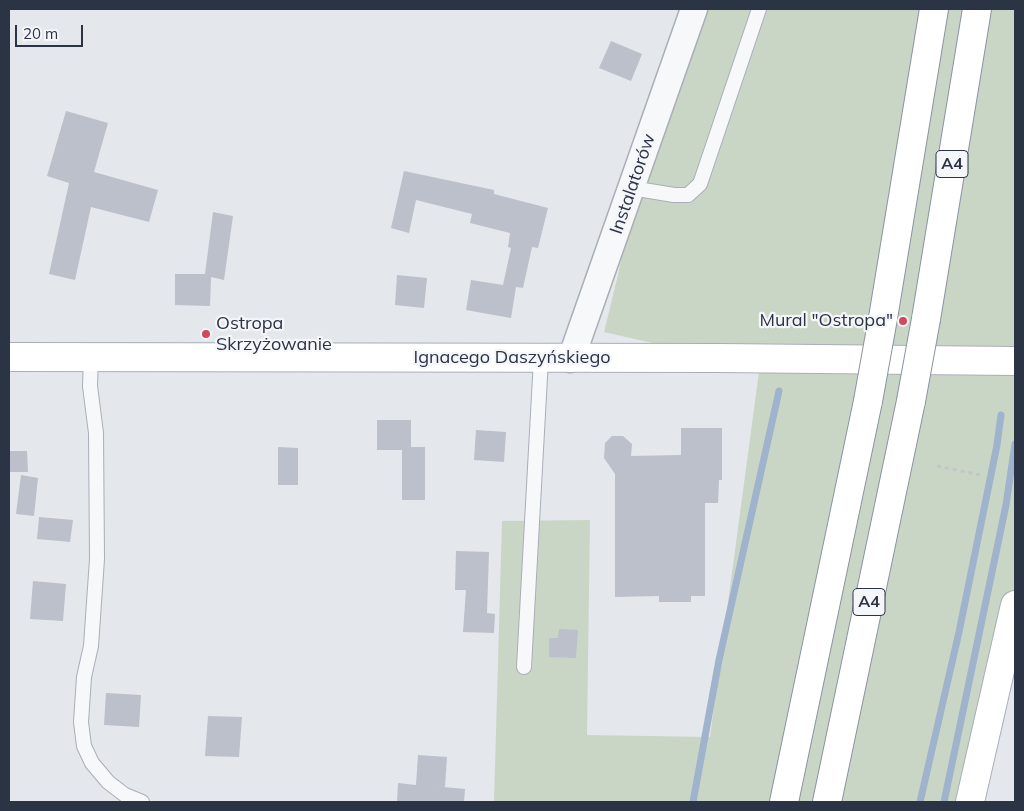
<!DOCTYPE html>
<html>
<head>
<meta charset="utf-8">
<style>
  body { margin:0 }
  #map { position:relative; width:1024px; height:811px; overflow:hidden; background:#e4e7ec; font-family:Mulish,sans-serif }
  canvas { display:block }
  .frame { position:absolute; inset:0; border:10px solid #2b3445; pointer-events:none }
  .scale { position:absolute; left:15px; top:25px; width:68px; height:22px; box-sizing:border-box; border:2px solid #2b3445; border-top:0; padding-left:6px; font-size:15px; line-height:18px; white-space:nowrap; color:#2b3445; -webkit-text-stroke:4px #f4f6f9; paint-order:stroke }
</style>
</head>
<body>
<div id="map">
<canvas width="1024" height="811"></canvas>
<div class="frame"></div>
<div class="scale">20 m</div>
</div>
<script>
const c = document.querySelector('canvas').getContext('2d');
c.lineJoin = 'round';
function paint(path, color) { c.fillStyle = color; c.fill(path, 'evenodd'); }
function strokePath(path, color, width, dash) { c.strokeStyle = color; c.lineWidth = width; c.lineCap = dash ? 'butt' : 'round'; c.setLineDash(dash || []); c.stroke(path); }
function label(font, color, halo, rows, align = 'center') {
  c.font = font + ' Mulish,sans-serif'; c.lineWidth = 4.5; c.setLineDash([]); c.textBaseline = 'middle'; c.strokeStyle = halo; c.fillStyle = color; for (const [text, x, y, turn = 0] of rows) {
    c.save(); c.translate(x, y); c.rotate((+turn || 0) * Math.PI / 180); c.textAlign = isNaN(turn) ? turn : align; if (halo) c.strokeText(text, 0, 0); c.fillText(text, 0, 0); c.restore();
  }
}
const green = new Path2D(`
  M700 9H1015V362L719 358 604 332 618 275 647 124Z
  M1015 363V605L970 802H494L502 521 590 520 587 735 710 737 760 364Z`);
const stream = new Path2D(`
  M693 802 719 660 779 391
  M920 802 959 632 997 445 1001 415
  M944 802 1006 505 1015 444`);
const building = new Path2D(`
  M611 41 642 54 631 81 599 68Z
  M66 111 108 123 94 172 158 190 149 222 91 207 75 280 49 274 69 183 47 176Z
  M404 171 494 190V194L548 208 538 248 532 247 523 288 503 285 511 248 508 247 510 233 470 223 472 214 416 200 409 233 391 228Z
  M213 212 233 216 224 280 211 277 210 306 175 305V274H205Z
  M397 275 427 278 424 308 395 305Z
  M471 280 516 287 511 318 466 310Z
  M377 420H411V447H425V500H402V450H377Z
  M681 428H722V480H719L718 503H705V596H691V602H659V596L615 597V474L604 458 605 443 612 436H623L632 444 631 456 681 455Z
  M476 430 506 432 504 462 474 460Z
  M278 447 298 448V485H278Z
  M9 451H27L28 472H9Z
  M21 475 38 478 34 516 16 514Z
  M39 517 73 520 70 542 37 539Z
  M456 551 489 552 487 613 495 614 494 633 463 632 466 590H455Z
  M33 581 66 584 63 621 30 619Z
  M559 629 578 630 576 658 549 657V638H558Z
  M106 693 141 695 139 727 104 725Z
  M208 716 242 717 239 757 205 756Z
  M418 755 447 757 445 787 433 786 465 789 464 802H397L398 783 416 785Z`);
const path = new Path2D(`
  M937 466 981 475`);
const service = new Path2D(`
  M631 188 674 195H688L700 184 759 9
  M91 357 90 386 96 433 97 559 91 646 84 677 81 722 84 746 92 763 108 782 125 795 142 802
  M524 667 541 359`);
const minor = new Path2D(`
  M571 359 694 9`);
const secondary = new Path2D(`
  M9 357 719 358 1015 361
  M970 802 1015 605`);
const motorway = new Path2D(`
  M883 318 934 9
  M926 319 977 9
  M784 802 868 401
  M827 802 911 401`);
const motorwayBridge = new Path2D(`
  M868 401 883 318
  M911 401 926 319`);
const markers = [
  [903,321,5,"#d1495b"],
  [206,334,5,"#d1495b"]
];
const shields = [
  [952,164,32],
  [869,602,32]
];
const shieldNames = [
  ["A4",952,164],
  ["A4",869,602]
];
const streetNames = [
  ["Instalatorów",633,184,-71],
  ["Ignacego Daszyńskiego",512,358]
];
const poiNames = [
  ["Mural \"Ostropa\"",893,321],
  ["Ostropa",216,324,"left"],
  ["Skrzyżowanie",216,345,"left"]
];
paint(green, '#c9d6c5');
strokePath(stream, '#9fb4cc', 7);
paint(building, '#bbc0ca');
strokePath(service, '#a9aeb7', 16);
strokePath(minor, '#a9aeb7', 29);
strokePath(secondary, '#a9aeb7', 30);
strokePath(motorway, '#8b94a3', 30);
strokePath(path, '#c2c5cb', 3, [4, 4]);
strokePath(service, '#f7f8fa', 14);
strokePath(minor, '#f7f8fa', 26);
strokePath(secondary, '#fff', 28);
strokePath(motorway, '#fff', 28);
strokePath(motorwayBridge, '#8b94a3', 30, []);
strokePath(motorwayBridge, '#fff', 28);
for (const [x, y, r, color] of markers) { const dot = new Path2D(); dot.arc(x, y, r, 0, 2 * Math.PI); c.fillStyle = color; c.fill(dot); strokePath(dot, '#f4f6f9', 2); }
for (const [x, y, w] of shields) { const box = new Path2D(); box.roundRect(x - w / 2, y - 13.5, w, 27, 4); c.fillStyle = '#f4f6f9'; c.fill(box); strokePath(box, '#2b3445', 1); }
label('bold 16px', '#2b3445', null, shieldNames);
label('18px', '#2b3445', '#f4f6f9', streetNames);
label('18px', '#2b3445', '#f4f6f9', poiNames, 'right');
</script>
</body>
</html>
